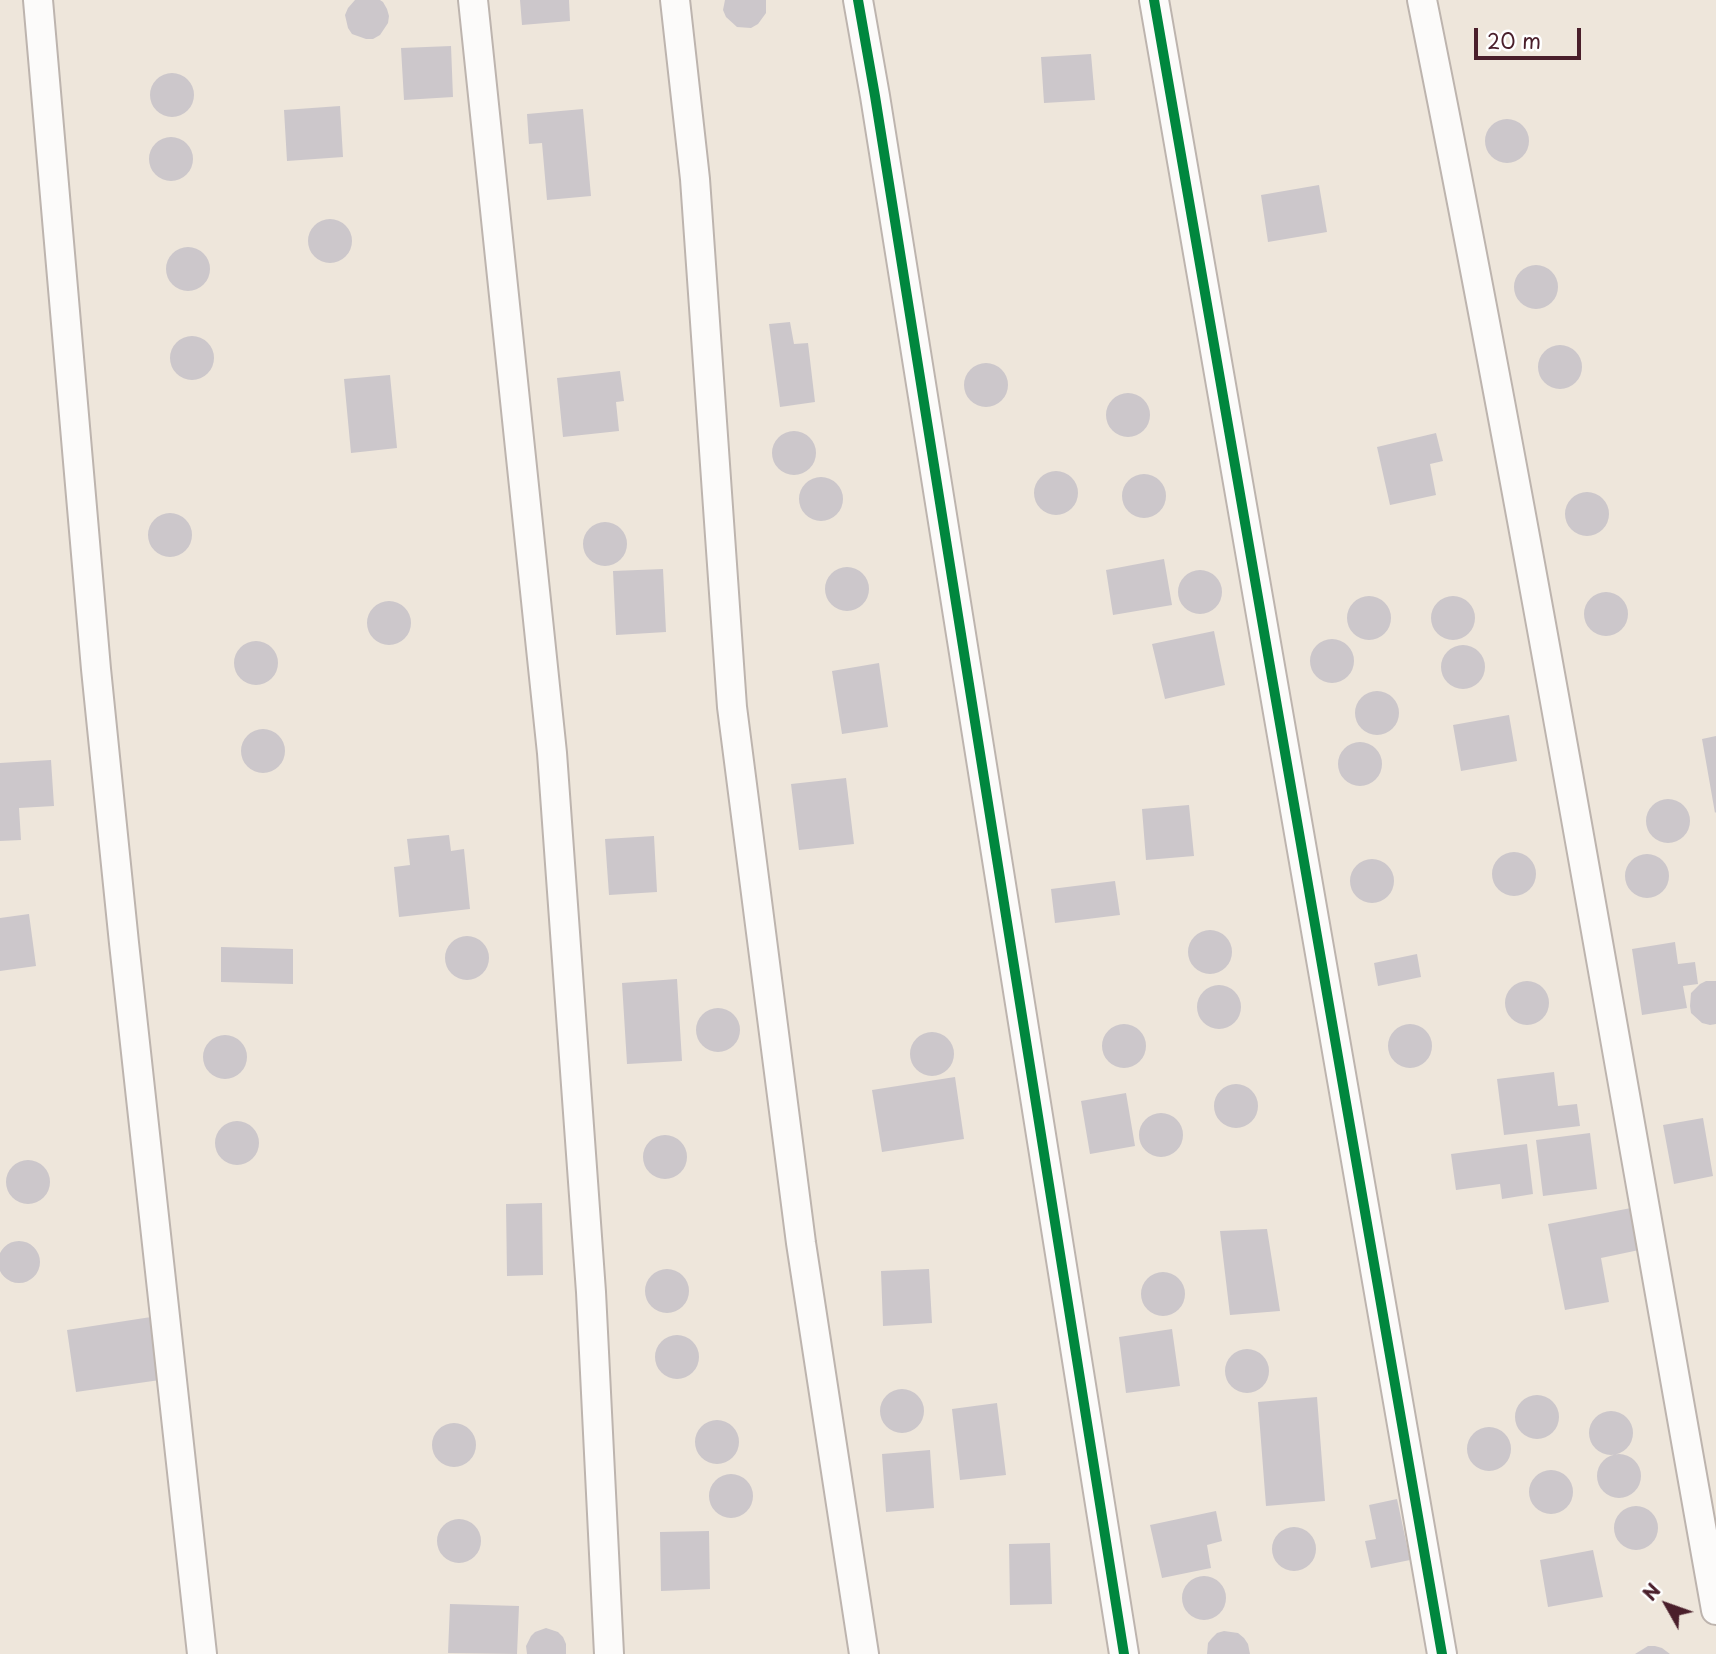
<!DOCTYPE html>
<html>
<head>
<meta charset="utf-8">
<style>
  body { margin:0 }
  #map { position:relative; width:1716px; height:1654px; overflow:hidden; background:#eee6db; font-family:"Playpen Sans",sans-serif }
  canvas { display:block }
  .north { position:absolute; left:1632px; top:1570px; width:70px; height:70px; -webkit-text-stroke:5px #fff; paint-order:stroke; rotate:310deg; font-size:19px; font-weight:700; line-height:28px; text-align:center; color:#4a1f2b }
  .north::after { content:''; display:block; margin:auto; width:24px; height:32px; background:#4a1f2b; clip-path:polygon(50% 0,100% 100%,50% 72%,0 100%) }
  .scale { position:absolute; left:1474px; top:28px; width:107px; height:32px; box-sizing:border-box; border:4px solid #4a1f2b; border-top:0; padding-left:9px; font-size:21px; line-height:24px; white-space:nowrap; color:#4a1f2b; -webkit-text-stroke:5px #fff; paint-order:stroke }
</style>
</head>
<body>
<div id="map">
<canvas width="1716" height="1654"></canvas>
<div class="north">N</div>
<div class="scale">20 m</div>
</div>
<script>
const c = document.querySelector('canvas').getContext('2d');
c.lineJoin = 'round';
function paint(path, color) { c.fillStyle = color; c.fill(path, 'evenodd'); }
function strokePath(path, color, width, dash) { c.strokeStyle = color; c.lineWidth = width; c.lineCap = dash ? 'butt' : 'round'; c.setLineDash(dash || []); c.stroke(path); }
const building = new Path2D(`
  M355 0H380L383 2 387 9 389 16 388 23 380 35 373 39H366L352 34 348 28 345 15 348 8Z
  M520 0H569L570 21 522 25Z
  M725 0H766V13L758 24 751 28 737 27 726 17 723 10Z
  M451 46 453 97 404 100 401 48Z
  M1091 54 1095 100 1044 103 1041 57Z
  M150 95a22 22 0 1 1 44 0a22 22 0 1 1-44 0Z
  M340 106 343 157 287 161 284 110Z
  M583 109 591 196 547 200 542 143 529 144 527 114Z
  M1485 141a22 22 0 1 1 44 0a22 22 0 1 1-44 0Z
  M149 159a22 22 0 1 1 44 0a22 22 0 1 1-44 0Z
  M1319 185 1327 232 1268 242 1261 195Z
  M308 241a22 22 0 1 1 44 0a22 22 0 1 1-44 0Z
  M166 269a22 22 0 1 1 44 0a22 22 0 1 1-44 0Z
  M1514 287a22 22 0 1 1 44 0a22 22 0 1 1-44 0Z
  M790 322 794 344 808 343 815 402 780 407 769 324Z
  M170 358a22 22 0 1 1 44 0a22 22 0 1 1-44 0Z
  M1538 367a22 22 0 1 1 44 0a22 22 0 1 1-44 0Z
  M964 385a22 22 0 1 1 44 0a22 22 0 1 1-44 0Z
  M620 371 624 401 616 402 619 431 563 437 557 378Z
  M390 375 397 448 351 453 344 379Z
  M1106 415a22 22 0 1 1 44 0a22 22 0 1 1-44 0Z
  M772 453a22 22 0 1 1 44 0a22 22 0 1 1-44 0Z
  M1436 433 1443 461 1430 464 1436 495 1390 505 1377 447Z
  M1034 493a22 22 0 1 1 44 0a22 22 0 1 1-44 0Z
  M1122 496a22 22 0 1 1 44 0a22 22 0 1 1-44 0Z
  M799 499a22 22 0 1 1 44 0a22 22 0 1 1-44 0Z
  M1565 514a22 22 0 1 1 44 0a22 22 0 1 1-44 0Z
  M148 535a22 22 0 1 1 44 0a22 22 0 1 1-44 0Z
  M583 544a22 22 0 1 1 44 0a22 22 0 1 1-44 0Z
  M1164 559 1172 605 1113 615 1106 570Z
  M825 589a22 22 0 1 1 44 0a22 22 0 1 1-44 0Z
  M663 569 666 632 616 635 613 571Z
  M1178 592a22 22 0 1 1 44 0a22 22 0 1 1-44 0Z
  M1584 614a22 22 0 1 1 44 0a22 22 0 1 1-44 0Z
  M1347 618a22 22 0 1 1 44 0a22 22 0 1 1-44 0Z
  M1431 618a22 22 0 1 1 44 0a22 22 0 1 1-44 0Z
  M367 623a22 22 0 1 1 44 0a22 22 0 1 1-44 0Z
  M1214 631 1225 685 1165 699 1152 644Z
  M1310 661a22 22 0 1 1 44 0a22 22 0 1 1-44 0Z
  M234 663a22 22 0 1 1 44 0a22 22 0 1 1-44 0Z
  M1441 667a22 22 0 1 1 44 0a22 22 0 1 1-44 0Z
  M879 663 888 727 842 734 832 671Z
  M1355 713a22 22 0 1 1 44 0a22 22 0 1 1-44 0Z
  M1509 715 1517 761 1461 771 1453 725Z
  M241 751a22 22 0 1 1 44 0a22 22 0 1 1-44 0Z
  M1716 736V812L1715 813 1702 739Z
  M1338 764a22 22 0 1 1 44 0a22 22 0 1 1-44 0Z
  M51 760 54 806 19 808 21 840 0 841V763Z
  M846 778 854 844 799 850 791 784Z
  M1646 821a22 22 0 1 1 44 0a22 22 0 1 1-44 0Z
  M1189 805 1194 856 1146 860 1142 809Z
  M449 835 451 851 464 849 470 909 399 917 394 867 410 865 407 839Z
  M654 836 657 892 609 895 605 839Z
  M1492 874a22 22 0 1 1 44 0a22 22 0 1 1-44 0Z
  M1625 876a22 22 0 1 1 44 0a22 22 0 1 1-44 0Z
  M1350 881a22 22 0 1 1 44 0a22 22 0 1 1-44 0Z
  M1115 881 1120 915 1055 923 1051 889Z
  M29 914 36 966 0 971V918Z
  M1188 952a22 22 0 1 1 44 0a22 22 0 1 1-44 0Z
  M445 958a22 22 0 1 1 44 0a22 22 0 1 1-44 0Z
  M1675 942 1678 964 1695 962 1698 984 1683 986 1687 1008 1642 1015 1632 949Z
  M221 947 293 949V984L221 982Z
  M1417 954 1421 977 1378 986 1374 963Z
  M677 979 682 1061 627 1064 622 983Z
  M1706 981H1716V1024L1710 1025 1702 1023 1691 1013 1690 1006 1691 993 1700 984Z
  M1505 1003a22 22 0 1 1 44 0a22 22 0 1 1-44 0Z
  M1197 1007a22 22 0 1 1 44 0a22 22 0 1 1-44 0Z
  M696 1030a22 22 0 1 1 44 0a22 22 0 1 1-44 0Z
  M1388 1046a22 22 0 1 1 44 0a22 22 0 1 1-44 0Z
  M1102 1046a22 22 0 1 1 44 0a22 22 0 1 1-44 0Z
  M910 1054a22 22 0 1 1 44 0a22 22 0 1 1-44 0Z
  M203 1057a22 22 0 1 1 44 0a22 22 0 1 1-44 0Z
  M1554 1072 1558 1106 1577 1104 1580 1126 1504 1135 1497 1079Z
  M955 1077 964 1139 882 1152 872 1090Z
  M1214 1106a22 22 0 1 1 44 0a22 22 0 1 1-44 0Z
  M1126 1093 1135 1146 1090 1154 1081 1101Z
  M1139 1135a22 22 0 1 1 44 0a22 22 0 1 1-44 0Z
  M1703 1118 1713 1176 1674 1184 1663 1125Z
  M215 1143a22 22 0 1 1 44 0a22 22 0 1 1-44 0Z
  M1590 1133 1597 1189 1543 1196 1536 1140Z
  M643 1157a22 22 0 1 1 44 0a22 22 0 1 1-44 0Z
  M1527 1144 1533 1194 1502 1199 1500 1184 1456 1190 1451 1154Z
  M6 1182a22 22 0 1 1 44 0a22 22 0 1 1-44 0Z
  M542 1203 543 1275 507 1276 506 1204Z
  M1631 1208 1639 1250 1601 1258 1609 1302 1565 1310 1548 1224Z
  M1267 1229 1280 1311 1230 1315 1220 1231Z
  M-2 1262a21 21 0 1 1 42 0a21 21 0 1 1-42 0Z
  M929 1269 932 1323 883 1326 881 1271Z
  M645 1291a22 22 0 1 1 44 0a22 22 0 1 1-44 0Z
  M1141 1294a22 22 0 1 1 44 0a22 22 0 1 1-44 0Z
  M151 1317 160 1380 76 1392 67 1330Z
  M1172 1329 1180 1386 1126 1393 1119 1337Z
  M655 1357a22 22 0 1 1 44 0a22 22 0 1 1-44 0Z
  M1225 1371a22 22 0 1 1 44 0a22 22 0 1 1-44 0Z
  M880 1411a22 22 0 1 1 44 0a22 22 0 1 1-44 0Z
  M1515 1417a22 22 0 1 1 44 0a22 22 0 1 1-44 0Z
  M1317 1397 1325 1501 1266 1506 1258 1402Z
  M997 1403 1006 1475 960 1480 952 1409Z
  M1589 1433a22 22 0 1 1 44 0a22 22 0 1 1-44 0Z
  M695 1442a22 22 0 1 1 44 0a22 22 0 1 1-44 0Z
  M432 1445a22 22 0 1 1 44 0a22 22 0 1 1-44 0Z
  M1467 1449a22 22 0 1 1 44 0a22 22 0 1 1-44 0Z
  M930 1450 934 1508 886 1512 882 1454Z
  M1597 1476a22 22 0 1 1 44 0a22 22 0 1 1-44 0Z
  M1529 1492a22 22 0 1 1 44 0a22 22 0 1 1-44 0Z
  M709 1496a22 22 0 1 1 44 0a22 22 0 1 1-44 0Z
  M1397 1499 1410 1560 1371 1568 1365 1541 1376 1539 1369 1505Z
  M1614 1528a22 22 0 1 1 44 0a22 22 0 1 1-44 0Z
  M1216 1511 1222 1541 1207 1545 1211 1568 1162 1578 1150 1525Z
  M437 1541a22 22 0 1 1 44 0a22 22 0 1 1-44 0Z
  M1272 1549a22 22 0 1 1 44 0a22 22 0 1 1-44 0Z
  M709 1531 710 1589 661 1591 660 1532Z
  M1050 1543 1052 1604 1010 1605 1009 1544Z
  M1593 1550 1603 1597 1548 1607 1540 1560Z
  M1182 1598a22 22 0 1 1 44 0a22 22 0 1 1-44 0Z
  M450 1604 519 1606 517 1654 448 1653Z
  M546 1628 558 1632 563 1637 566 1644V1654H527L526 1646 531 1636 535 1632Z
  M1224 1631 1238 1633 1244 1638 1248 1644 1250 1654H1207L1208 1643 1212 1638 1217 1633Z
  M1648 1646H1655L1662 1648 1670 1654H1635Z`);
const street = new Path2D(`
  M38 0 96 669 124 943 202 1654
  M473 0 552 753 591 1292 609 1654
  M675 0 695 179 732 707 801 1243 864 1654
  M858 0 875 96 1124 1654
  M1154 0 1442 1654
  M1422 0C1530 535 1620 1073 1716 1610`);
const cycleway = new Path2D(`
  M858 0 875 96 1124 1654
  M1154 0 1442 1654`);
paint(building, '#ccc7cb');
strokePath(street, '#bdb4ae', 32);
strokePath(street, '#fcfbfa', 28);
strokePath(cycleway, '#00873e', 10);
</script>
</body>
</html>
